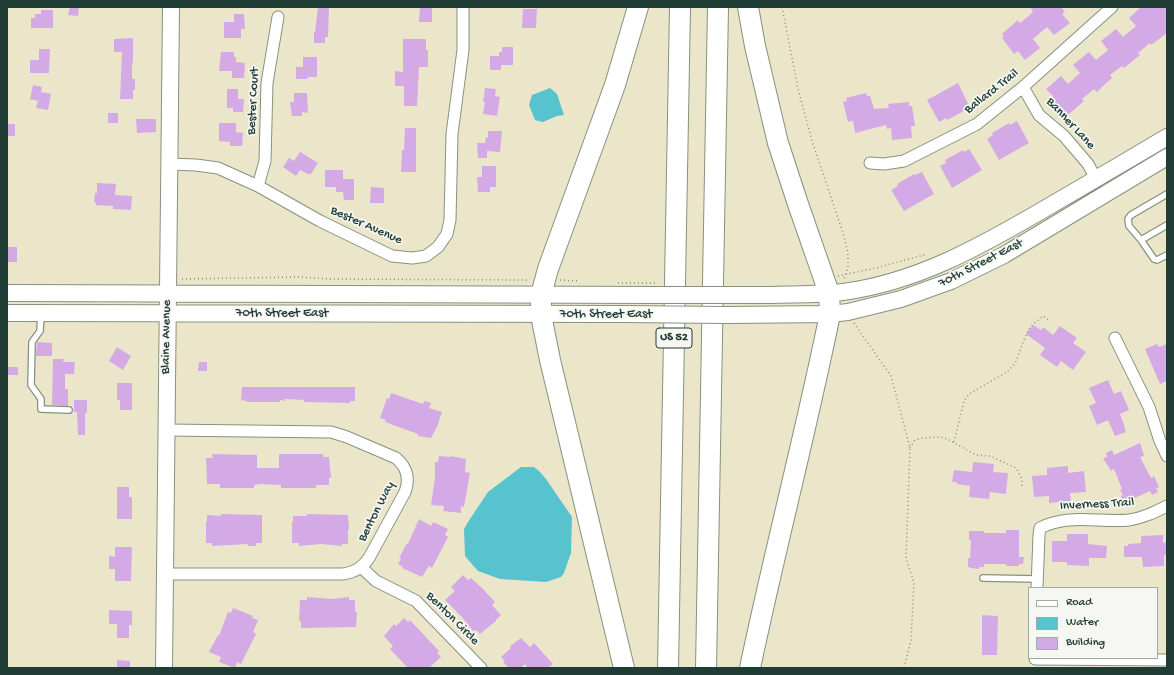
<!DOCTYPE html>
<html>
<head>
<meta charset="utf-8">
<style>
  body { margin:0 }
  #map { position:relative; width:1174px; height:675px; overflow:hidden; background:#ebe6c9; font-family:"Gochi Hand",sans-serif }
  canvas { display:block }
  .frame { position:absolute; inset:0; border:8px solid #1f3d34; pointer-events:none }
  .legend { position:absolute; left:1028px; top:587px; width:130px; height:72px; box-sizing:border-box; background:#f6f6f2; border:1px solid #a0aca6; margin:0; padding:5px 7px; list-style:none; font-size:12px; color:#1f3d34 }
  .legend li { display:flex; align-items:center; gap:8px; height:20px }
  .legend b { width:20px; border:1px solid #a0aca6 }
</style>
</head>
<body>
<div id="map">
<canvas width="1174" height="675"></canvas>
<div class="frame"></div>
<ul class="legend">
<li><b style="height:5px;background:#fff"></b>Road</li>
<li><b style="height:11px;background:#56c3cf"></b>Water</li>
<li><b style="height:11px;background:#d4aae6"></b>Building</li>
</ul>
</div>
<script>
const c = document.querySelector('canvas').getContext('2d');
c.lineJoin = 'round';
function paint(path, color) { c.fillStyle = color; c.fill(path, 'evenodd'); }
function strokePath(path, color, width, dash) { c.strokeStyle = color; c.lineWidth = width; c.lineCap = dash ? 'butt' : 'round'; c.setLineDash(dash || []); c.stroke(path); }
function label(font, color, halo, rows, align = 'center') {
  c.font = font + ' "Gochi Hand",sans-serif'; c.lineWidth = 3.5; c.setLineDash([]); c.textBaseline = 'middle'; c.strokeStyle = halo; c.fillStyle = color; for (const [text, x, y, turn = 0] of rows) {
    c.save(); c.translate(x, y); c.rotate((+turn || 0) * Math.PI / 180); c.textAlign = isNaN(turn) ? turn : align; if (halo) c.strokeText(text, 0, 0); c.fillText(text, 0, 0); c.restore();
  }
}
const water = new Path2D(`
  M550 88 557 94 564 115 557 116 543 122 535 120 529 105 532 95Z
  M521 467H534L539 471 546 479 572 517 571 553 564 573 561 577 546 582 500 579 478 571 465 556 464 529 468 522 488 492Z`);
const building = new Path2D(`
  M70 7H79L78 16 68 15Z
  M318 7H329L328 37H325V43H314V32H315Z
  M420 7H432V22H419Z
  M1030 7H1061L1065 12 1062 14 1070 23 1054 35 1047 27 1033 39 1040 48 1025 60 1018 51 1014 54 1002 38 1004 36 1002 34 1018 20 1020 23 1031 14 1033 11Z
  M1141 7H1167V33L1151 45 1150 43 1138 53 1140 55 1124 68 1122 66 1110 75 1112 78 1102 87 1097 92 1094 89 1082 99 1084 101 1068 115 1066 113 1064 115 1050 99 1053 96 1046 89 1061 76 1068 84 1080 73 1073 65 1089 52 1096 60 1108 50 1101 41 1116 29 1123 37 1136 26 1129 18Z
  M523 9H537L536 28H522Z
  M41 10H53V28H31V18H35V14H41Z
  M234 14H244L245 29H241V38H224V22H234Z
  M133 38V63H132V79H135V90H133V99H120L122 52H114V39Z
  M403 39H426V50H428V67H419L417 106H404V86H395V71L403 72Z
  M502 47H513V65H501V70H490V56H499V52H502Z
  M39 49H50L49 73H30V60H39Z
  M221 52H234V57H236V62L245 63 244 78H232V71H219Z
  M303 57H317V77H307L308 79H296V67H303Z
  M958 83 969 106 963 109 964 111 947 120 946 118 939 122 927 100Z
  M33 85 42 87 41 92 51 94 48 110 36 108 38 101 30 99Z
  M485 88 496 89 495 96 500 97 497 116 483 114 485 102H483Z
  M227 89H238V99H244L243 112H233V108H227Z
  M294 93H307L308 113 302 112V116H292L290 102H294Z
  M866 93 867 96H870L874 109 889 108 888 104 909 102V106H912L915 126H911L912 138 892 140 891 128 887 129 886 125 855 133 853 121 848 122 843 102 847 101 846 98Z
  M108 113H118V123H108Z
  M136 119H156V132L137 133Z
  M1017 121 1029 143 999 160 987 139 993 135 992 133 1009 123 1010 125Z
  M219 123H236V132L243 133 242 146H230V142L219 141Z
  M7 124H15V136H7Z
  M405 128H416V172H401L402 150H404Z
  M488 131H502L500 152 487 151V158H478L477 143H485L486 137 488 138Z
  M969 149 982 170 952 188 940 166 946 163 945 160 963 150 964 152Z
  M300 152 318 163 311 174H308L300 170 296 176 283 167 289 158 294 161Z
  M482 166H496V187H490V192H478L477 177H482Z
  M325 170H343V179H354V200H344L343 192H336V187H325Z
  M922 172 934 194 904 211 891 190 898 186 897 184 914 174 915 175Z
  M97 183 116 184 115 195 132 196 131 210 113 209V206L96 205V203L94 202 95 193H97Z
  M371 187 384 188V203H370Z
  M7 247H17V262H7Z
  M1033 325 1041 330 1043 327 1053 335 1060 326 1077 338 1073 343 1086 352 1073 370 1061 361 1057 367 1040 355 1045 348 1026 334Z
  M37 342 52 343V356H36Z
  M1157 344 1159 347 1167 344V381L1160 384 1145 349Z
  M117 347 131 356 123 370 109 361Z
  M53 359H64L63 362H75L74 374H65V389H68V406L52 405Z
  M199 362H207V371H198Z
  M8 367H18V375H8Z
  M1108 380 1114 394 1121 391 1129 410 1120 414 1125 427H1124L1126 432 1115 436 1108 420 1097 425 1089 406 1096 403 1089 388Z
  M117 383H132V410H120V400H117Z
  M242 387H355V401H350V403L304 402V400L285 399V401L280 400V402H247V401L241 400Z
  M391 393 423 404 424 401 431 403 429 408 442 412 437 427 431 438 418 436V434L385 422 386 420 380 418 387 398 389 399Z
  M74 400H87V413H85V435H78L77 412H74Z
  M1140 443 1144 456 1140 457 1151 478 1154 476 1159 487 1156 488 1158 492 1152 495 1150 491 1124 503 1121 496 1123 495 1120 490 1122 489 1114 469 1111 471 1103 458 1107 457 1106 453 1112 450 1114 455Z
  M212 454 257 455V468H279V454H323V457H329L331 478H329V485H316V488H281V485L261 484 254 485V488H220V484H207L206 458H213Z
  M439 456 451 457V456L466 459 465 472 470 473 464 507 461 506V513L443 511 444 506 431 505 435 478V462H438Z
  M973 462 994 464 993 472 1008 473 1006 494 990 492 989 499 969 497 970 486 957 484V482H952L954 470 972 472Z
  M1068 466V473L1084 471 1086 492 1070 493 1071 501 1049 503V496L1034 497 1032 476 1047 475V468Z
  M117 487H129V497H132V519H117Z
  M221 514 262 515V543H256V546H248V544L212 546V543H206V522H207V515L221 516Z
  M307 514 348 515 349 530H348V544H342V546L321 544 299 546V543H292V522H293V516H307Z
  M419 519 431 526 433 522 448 529 445 535 448 537 432 568 429 566 422 577 402 568 403 567 398 564 401 559 399 558 407 543 408 544Z
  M1006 530H1019V557H1024L1023 564H1019V566H1006V564H984V567H979V569L970 568V567H968V558H970L971 540H969V531H984V533H1006Z
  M1067 534H1088V544L1107 546 1106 558H1089V566L1067 565V562H1052V541H1067Z
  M1163 535V543L1167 542V555H1164V566L1143 567 1142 557H1124V546H1128V544L1141 543V536Z
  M115 547H132L131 581H115V569H109V556L115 557Z
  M463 575 468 580 471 578 483 589 495 602 492 605 501 615 496 620V621L480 634 476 630 474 632 460 615 445 600 455 591 451 587Z
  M307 597 333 599 349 597V600H355V612H357L356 627 301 628V621H299L300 600H307Z
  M233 608 253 616 252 618 258 620 253 632 256 634 241 664 237 662 235 668 219 662 221 657 209 652 218 635 219 636 228 612 231 613Z
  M109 610 132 611V625H129V638H117V624H109Z
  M982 615 998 616 997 655H982Z
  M404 618 408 622 410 620 439 651 437 653 441 657 429 668H408L390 649 393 646 384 636 394 624 396 626Z
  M521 638 530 647 534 643 553 664 548 668H528L525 664 521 668H509L503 662 505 661 501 657 511 648 510 646Z
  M117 660 130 661V668H117Z`);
const path = new Path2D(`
  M782 7 798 89 812 141 843 233 848 253V267L844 279
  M838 276 876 268 927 254
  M182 279 299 277 329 279 530 280
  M560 280 580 281
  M854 323 891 376 910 448 906 558 914 583 911 640 904 668
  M954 442 964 401 969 394 1007 372 1015 364 1024 340 1030 327 1043 316 1049 320
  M910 448 914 441 921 438 940 437 947 439 976 455 990 456 1016 468 1022 479V487`);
const lane = new Path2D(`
  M1167 194 1131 215 1128 219 1129 226 1141 240 1167 225
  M1141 240 1154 259 1157 260 1167 255
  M41 314 40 331 32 342 31 385 41 399V409L69 410
  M983 578 1037 579`);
const street = new Path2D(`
  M1023 87 1039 115 1064 136 1088 164 1096 179
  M870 163 884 164 904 161 977 124 1023 87 1112 7
  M169 164 196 165 218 168 258 186 320 221 392 256 412 258 426 256 438 247 447 234 450 220 452 134 463 50V7
  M258 186 265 161 267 83 278 17
  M1115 338 1149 407 1160 441 1167 456
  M361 567 376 581 416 601 481 668
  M165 574H343C355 572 362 568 369 558L405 492C410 479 407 467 396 458L347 437 331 432 166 430
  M1037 588 1039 535 1040 528C1069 513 1098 523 1129 520 1143 518 1155 512 1167 506
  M1035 659 1167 660`);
const secondary = new Path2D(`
  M7 293 661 295
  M768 295C793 294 818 295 843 292 917 282 979 247 1041 211 1084 186 1125 162 1167 137
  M7 313 622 314
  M726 315 830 314 848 312 901 299 951 281 1004 255 1167 157
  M164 668 171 7`);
const highway = new Path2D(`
  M748 7 755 46 778 143 798 204 829 293 830 314C806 432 775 549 750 668
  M624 668 550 360 541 315V295L548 269 615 85 638 7
  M668 668 680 7
  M706 668 718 7`);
const pathBridge = new Path2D(`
  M618 283H656`);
const secondaryBridge = new Path2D(`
  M661 295H768
  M622 314 726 315`);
const shields = [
  [674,338,36]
];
const shieldNames = [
  ["US 52",674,338]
];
const streetNames = [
  ["Ballard Trail",992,92,-38],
  ["Bester Court",254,101,-87],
  ["Banner Lane",1070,124,47],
  ["Bester Avenue",366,226,24],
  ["70th Street East",981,264,-27],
  ["70th Street East",282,314],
  ["70th Street East",606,315],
  ["Blaine Avenue",167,337,-89],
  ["Inverness Trail",1097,505,-3],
  ["Benton Way",377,512,-63],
  ["Benton Circle",452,619,45]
];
paint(water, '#56c3cf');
paint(building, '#d4aae6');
strokePath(lane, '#85927e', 8);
strokePath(street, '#85927e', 13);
strokePath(secondary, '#85927e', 18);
strokePath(highway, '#85927e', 22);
strokePath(path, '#85927e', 1.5, [1, 3]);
strokePath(lane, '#fff', 5.5);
strokePath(street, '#fff', 11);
strokePath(secondary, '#fff', 16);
strokePath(highway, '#fff', 20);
strokePath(secondaryBridge, '#85927e', 18, []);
strokePath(pathBridge, '#85927e', 1.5, [1, 3]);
strokePath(secondaryBridge, '#fff', 16);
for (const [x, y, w] of shields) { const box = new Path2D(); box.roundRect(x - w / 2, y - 10, w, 20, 3); c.fillStyle = '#f6f6f2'; c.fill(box); strokePath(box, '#1f3d34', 1); }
label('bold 12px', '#1f3d34', null, shieldNames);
label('13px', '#1f3d34', '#f6f6f2', streetNames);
</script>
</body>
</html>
